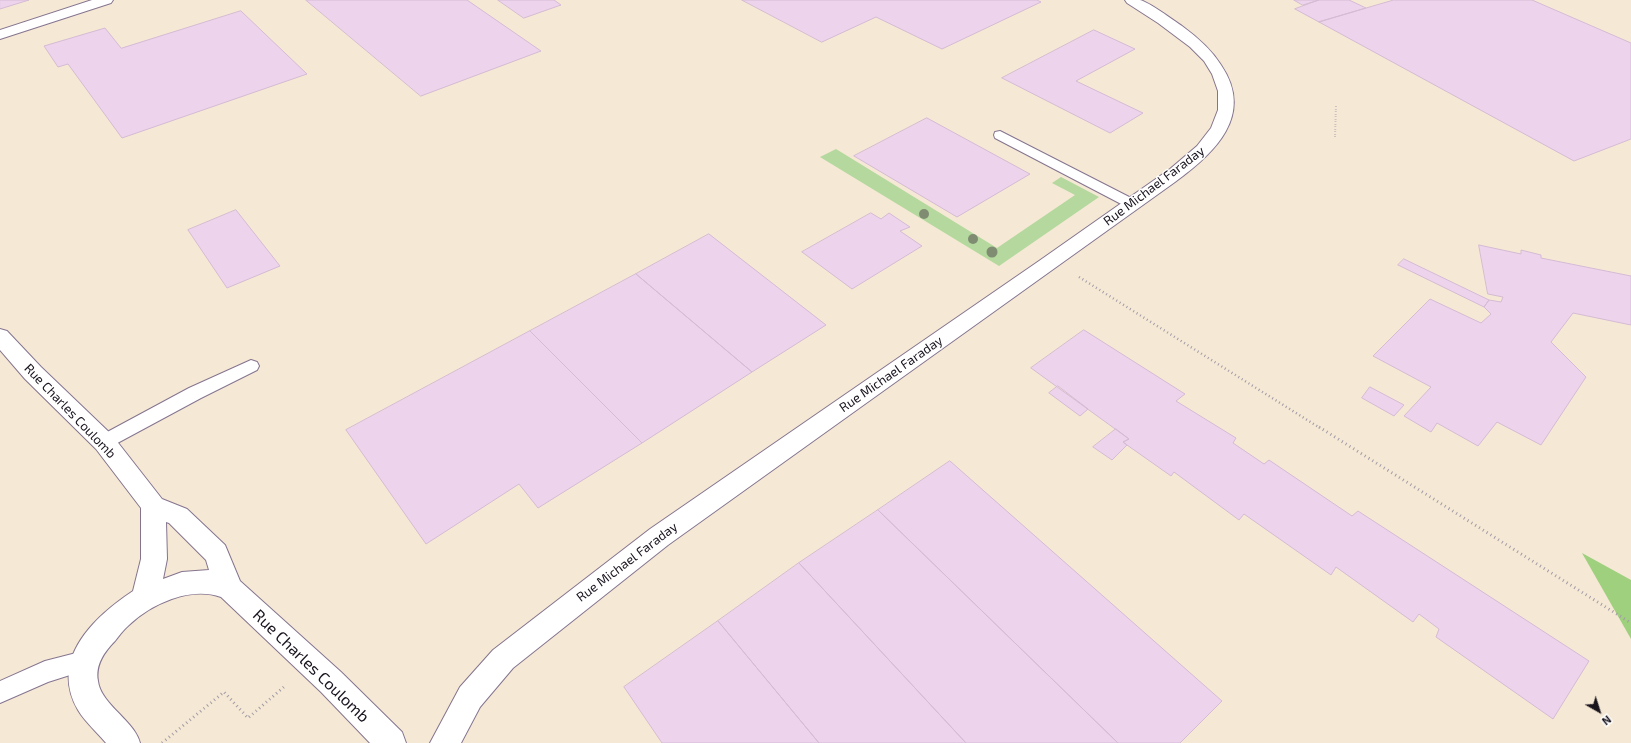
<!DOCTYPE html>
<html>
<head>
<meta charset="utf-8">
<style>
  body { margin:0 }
  #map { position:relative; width:1631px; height:743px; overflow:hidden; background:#f9f1fe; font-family:"Exo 2",sans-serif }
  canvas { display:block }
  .north { position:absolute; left:1579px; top:691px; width:40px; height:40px; -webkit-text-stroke:3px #fff; paint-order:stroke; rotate:141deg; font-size:11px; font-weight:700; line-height:16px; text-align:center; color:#19131d }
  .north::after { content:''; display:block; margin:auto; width:14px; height:18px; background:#19131d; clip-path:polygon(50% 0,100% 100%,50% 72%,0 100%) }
</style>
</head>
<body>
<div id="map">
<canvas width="1631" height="743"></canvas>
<div class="north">N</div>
</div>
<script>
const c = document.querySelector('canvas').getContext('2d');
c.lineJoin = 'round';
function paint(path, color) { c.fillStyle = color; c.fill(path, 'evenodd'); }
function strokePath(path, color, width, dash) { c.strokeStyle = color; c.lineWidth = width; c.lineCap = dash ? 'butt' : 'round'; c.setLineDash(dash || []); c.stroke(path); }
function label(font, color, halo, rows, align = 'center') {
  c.font = font + ' "Exo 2",sans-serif'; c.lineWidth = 3; c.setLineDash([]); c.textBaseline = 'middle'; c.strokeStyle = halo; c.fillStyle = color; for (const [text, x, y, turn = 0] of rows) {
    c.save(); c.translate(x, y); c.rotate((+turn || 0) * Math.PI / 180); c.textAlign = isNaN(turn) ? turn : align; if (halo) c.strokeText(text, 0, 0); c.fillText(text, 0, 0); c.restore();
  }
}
const commercial = new Path2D(`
  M0 0H1631V743H0Z`);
const green = new Path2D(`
  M836 149 997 248 1075 195 1052 183 1061 177 1099 197 999 266 820 157Z`);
const forest = new Path2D(`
  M1582 553 1631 580V639Z`);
const building = new Path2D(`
  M0 0H29L0 9Z
  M306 0H467L541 51 421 96Z
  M498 0H554L561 5 524 18Z
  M742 0H1037L1041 2 942 49 876 17 822 42Z
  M1294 0H1319L1303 5Z
  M1319 0H1349L1366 8 1319 22 1295 9Z
  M1394 0H1532L1631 43V139L1574 161 1319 22Z
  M241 11 307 74 122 138 68 64 58 67 44 46 105 28 121 48Z
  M1094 30 1135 49 1076 81 1143 113 1110 133 1002 78Z
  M927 118 1030 174 957 217 854 156Z
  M236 210 280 266 227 288 188 230Z
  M871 213 881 219 889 213 910 227 900 231 922 246 852 289 802 252Z
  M709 234 826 325 752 372 636 274Z
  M1479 245 1521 254V250L1541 255V258L1631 276V325L1573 313 1551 342 1586 377 1541 445 1497 422 1478 446 1437 423 1431 432 1404 416 1431 387 1373 356 1430 299 1481 323 1491 314 1484 307 1489 300 1501 302 1503 297 1488 294Z
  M1404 259 1489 300 1484 307 1398 265Z
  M636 274 752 372 642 443 530 331Z
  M1084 330 1185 394 1176 401 1236 438 1233 443 1264 464 1269 460 1352 516 1358 511 1589 661 1553 719 1436 637 1439 629 1419 614 1413 622 1336 567 1331 575 1244 514 1239 520 1174 472 1171 476 1127 445 1123 442 1129 439 1031 368Z
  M530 331 642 443 538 508 519 484 426 544 346 430Z
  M1058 386 1088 409 1080 416 1049 393Z
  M1370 387 1404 405 1394 416 1362 398Z
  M1116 429 1129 439 1123 442 1127 445 1112 460 1093 447Z
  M950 461 1222 701 1180 743H1118L878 510Z
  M878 510 1118 743H966L799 563Z
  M799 563 966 743H819L718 621Z
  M718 621 819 743H662L624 687Z`);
const pathFar2 = new Path2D(`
  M1335 137 1336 105`);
const pathFar1 = new Path2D(`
  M1079 277 1320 428`);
const path = new Path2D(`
  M1319 427 1631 623
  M162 743 224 692 248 718 285 686`);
const lane = new Path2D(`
  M1000 131 1137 201 1139 204 1137 207 1132 208 1127 207 995 138 994 135 995 132Z
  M251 360 257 362 259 366 257 370 201 398 110 447 104 449 98 447 95 442 98 437 189 388Z
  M84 651 92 654 95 661 92 668 48 682 0 703V681L45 661Z`);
const street = new Path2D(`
  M92 0H113L111 3 0 39V30Z
  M1125 0C1130 0 1136 0 1140 0 1149 2 1173 20 1182 26 1197 37 1211 49 1221 65 1255 115 1215 153 1175 182L668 545 513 668 480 707 461 743H430L460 687 493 650 650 529 1039 261 1170 169 1197 146 1211 128 1218 110V91L1212 74 1204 61 1190 47 1158 23 1127 3Z
  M0 329 7 331 41 367 112 435 162 499 187 509 225 545 240 581 341 672 402 732 406 743H370L321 692 221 597C190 586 151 604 129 625 123 630 119 636 115 641 104 652 95 665 98 681 100 700 125 716 135 732 137 735 139 739 140 743H106C97 732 85 722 78 710 49 659 94 617 133 591L141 559V508L96 449 25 379 0 350ZM166 522 169 523 206 560 209 570 182 572 163 579 167 559Z`);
const trees = [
  [924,214,5],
  [973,239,5],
  [992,252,5.5]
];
const streetNames = [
  ["Rue Michael Faraday",1154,186,-37],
  ["Rue Michael Faraday",891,374,-35],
  ["Rue Charles Coulomb",70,411,46],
  ["Rue Michael Faraday",627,562,-37]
];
const nearStreetnames = [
  ["Rue Charles Coulomb",311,666,44]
];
paint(commercial, '#f5e9d5');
paint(green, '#b4d89d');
paint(forest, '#9ed07d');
paint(building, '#eed3ed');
strokePath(building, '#d5bbd4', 1);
strokePath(lane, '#85748f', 2);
strokePath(street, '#85748f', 2);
strokePath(pathFar2, '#a29ba6', 2, [0.5, 2]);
strokePath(pathFar1, '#a29ba6', 2.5, [1, 3]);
strokePath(path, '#a29ba6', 3, [1, 3.5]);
paint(lane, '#fff');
paint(street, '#fff');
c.fillStyle = '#7f8c72';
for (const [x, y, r] of trees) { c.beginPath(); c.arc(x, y, r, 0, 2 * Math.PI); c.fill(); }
label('13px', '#19131d', '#fff', streetNames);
label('16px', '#19131d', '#fff', nearStreetnames);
</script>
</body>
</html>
